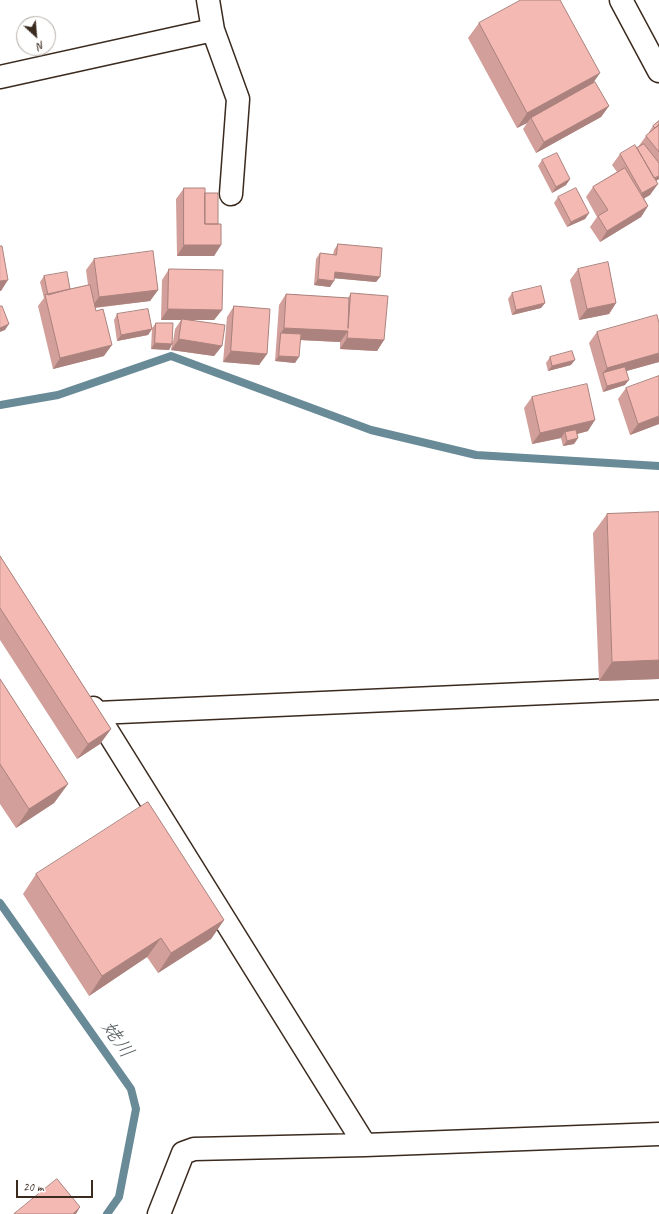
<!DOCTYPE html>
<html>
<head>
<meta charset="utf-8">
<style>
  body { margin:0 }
  #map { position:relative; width:659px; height:1214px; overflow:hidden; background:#fff; font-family:Caveat,sans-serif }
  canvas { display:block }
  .north { position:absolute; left:16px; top:16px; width:40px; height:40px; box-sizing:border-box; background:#fff; border:1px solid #b1aaa5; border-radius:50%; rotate:154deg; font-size:11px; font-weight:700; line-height:16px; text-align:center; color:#3b2a1e }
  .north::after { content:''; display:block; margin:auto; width:14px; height:18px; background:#3b2a1e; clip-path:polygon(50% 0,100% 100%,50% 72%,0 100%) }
  .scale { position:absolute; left:16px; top:1180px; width:77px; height:18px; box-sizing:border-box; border:2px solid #3b2a1e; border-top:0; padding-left:5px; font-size:12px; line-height:14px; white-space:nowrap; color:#3b2a1e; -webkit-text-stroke:3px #fff; paint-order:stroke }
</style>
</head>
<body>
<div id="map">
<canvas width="659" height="1214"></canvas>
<div class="north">N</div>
<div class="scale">20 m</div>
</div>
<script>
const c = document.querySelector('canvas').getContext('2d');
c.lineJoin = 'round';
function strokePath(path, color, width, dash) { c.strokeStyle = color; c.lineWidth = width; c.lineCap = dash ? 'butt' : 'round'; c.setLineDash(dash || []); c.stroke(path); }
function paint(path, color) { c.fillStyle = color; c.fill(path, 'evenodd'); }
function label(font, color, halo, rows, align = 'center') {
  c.font = font + ' Caveat,"Klee One",sans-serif'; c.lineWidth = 3; c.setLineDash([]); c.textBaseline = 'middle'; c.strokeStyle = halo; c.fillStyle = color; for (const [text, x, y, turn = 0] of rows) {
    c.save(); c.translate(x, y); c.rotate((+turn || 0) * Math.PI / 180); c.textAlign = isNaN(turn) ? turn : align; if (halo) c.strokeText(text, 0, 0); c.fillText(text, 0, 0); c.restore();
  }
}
const stream = new Path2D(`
  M0 405 58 395 171 356 371 430 476 455 659 466
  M0 903 131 1089 136 1109 119 1197 107 1214`);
const street = new Path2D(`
  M621 0 659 71
  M213 30 238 99 231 194
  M0 77 213 30 208 0
  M93 708 365 1145
  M97 713 659 688
  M159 1214 183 1153 194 1149 365 1145 659 1134`);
const wall = new Path2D(`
  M479 23 593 82 609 106 601 117 536 153 523 129 527 123 517 128 468 38Z
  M659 121V179L656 181 650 195 644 198 648 206 641 217 600 242 590 227 597 217 586 197 593 187 617 172 612 165 620 154 638 147 646 136 650 132H649L653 126Z
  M542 160 570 179 566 185 552 193 538 166Z
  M184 188 205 193 218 224 221 245 214 256H177L176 199Z
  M558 197 589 213 585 219 567 227 554 203Z
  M338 244 380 277 376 282 334 278 330 287 314 285 316 259 320 253 333 255 334 250Z
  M94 259 158 290 150 301 95 308 104 356 53 369 38 306 44 298 40 282 44 276 70 289 88 285 86 270Z
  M169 269 222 310 214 320H192L222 346 214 356 171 350 172 344 169 350 151 349 152 328 156 323 173 342 175 329 181 320H161L162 280Z
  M578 269 616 303 609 314 579 320 570 280Z
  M351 293 384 340 377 351 340 349V342L300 340 295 363 275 361 279 305 286 294 348 298Z
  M512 293 545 303 541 308 512 315 508 299Z
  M234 306 267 354 259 365 223 362 227 317Z
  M117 314 152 329 148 335 117 341 114 320Z
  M597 332 659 362 626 371 625 385 603 392 589 343Z
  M550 357 571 365 548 371 546 363Z
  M626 388 659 424 630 435 618 399Z
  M532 397 588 431 577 434 578 438 574 444 563 446 561 438 532 444 524 408Z
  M659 512V679L599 681 593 533 607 514Z
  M0 556 111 729 100 744 77 759 0 640Z
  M0 679 68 784 54 803 16 828 0 804Z
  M36 874 224 920 211 939 158 973 147 957 89 996 23 894Z`);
const shadedWall = new Path2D(`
  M600 73 589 89 531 118 527 123 517 128 527 113Z
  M609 106 601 117 536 153 544 142Z
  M659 176V179L648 185 652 180Z
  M570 179 566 185 552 193 556 187Z
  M658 184 650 195 635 204 642 193Z
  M648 206 641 217 600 242 607 231Z
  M589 213 585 219 567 227 571 222Z
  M184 245H221L214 256H177Z
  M335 272 380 277 376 282 331 278Z
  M318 279 334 281 330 287 314 285Z
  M8 280 1 291H0V281Z
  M158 290 150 301 91 308 99 297Z
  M545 303 541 308 512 315 516 310Z
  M616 303 609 314 579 320 587 309Z
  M168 309 222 310 214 320H182V319L181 320H161Z
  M9 324 5 330 0 332V328Z
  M284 328 348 331 340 342 280 339 281 333Z
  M152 329 148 335 117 341 121 335Z
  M347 338 384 340 377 351 340 349Z
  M179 339 222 346 214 356 171 350Z
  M155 343 172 344 169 350 151 349Z
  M112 345 104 356 53 369 60 358Z
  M231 351 267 354 259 365 223 362Z
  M659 353V362L605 377 603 373 607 368Z
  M279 356 299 357 295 363 275 361Z
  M575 360 571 365 548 371 552 366Z
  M629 380 625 385 603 392 607 386Z
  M659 416V424L630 435 638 424Z
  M595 420 588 431 566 437 565 432 561 438 532 444 540 433Z
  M578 438 574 444 563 446 567 441Z
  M659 660V679L599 681 612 662Z
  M111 729 100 744 77 759 88 744Z
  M68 784 54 803 16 828 29 809Z
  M224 920 211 939 158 973 171 953Z
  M161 938 147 957 89 996 102 976Z
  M80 1207 76 1214H73Z`);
const building = new Path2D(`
  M521 0H560L600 73 527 113 479 23Z
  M595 82 609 106 544 142 531 118Z
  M659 121V125L655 128 653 126Z
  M659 125V152L646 136Z
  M644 144 659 163V176L654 178 637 148Z
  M635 145 658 184 642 193 620 154Z
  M557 153 570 179 556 187 542 160Z
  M625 168 648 206 607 231 598 216 608 210 593 187Z
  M184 188H205V224H221V245H184Z
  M576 188 589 213 571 222 558 197Z
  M205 193H218V224H205Z
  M338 244 382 248 380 277 335 272 334 281 318 279 320 253 336 255Z
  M0 246H2L8 280 0 281Z
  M153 251 158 290 99 297 94 259Z
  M608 262 616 303 587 309 578 269Z
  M169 269 223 270 222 310 168 309Z
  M67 272 70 289 48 295 44 276Z
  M90 285 96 311 103 309 112 345 60 358 45 295Z
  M541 286 545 303 516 310 512 293Z
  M351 293 388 296 384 340 347 338 348 331 284 328 286 294 349 298 348 328Z
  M0 306H2L9 324 0 328Z
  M234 306 270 309 267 354 231 351Z
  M148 309 152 329 121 335 117 314Z
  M657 315 659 323V353L607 368 597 332Z
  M182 319 225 325 222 346 179 339Z
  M156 323H173L172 344 155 343Z
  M281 333 301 334 299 357 279 356Z
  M572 351 575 360 552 366 550 357Z
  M625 367 629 380 607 386 603 373Z
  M659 376V416L638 424 626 388Z
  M587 384 595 420 540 433 532 397Z
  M576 430 578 438 567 441 565 432Z
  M659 512V660L612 662 607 514Z
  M0 556 111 729 88 744 0 608Z
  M0 679 68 784 29 809 0 764Z
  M148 802 224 920 171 953 161 938 102 976 36 874Z
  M57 1179 80 1207 73 1214H14Z`);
const waterNames = [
  ["姥川",117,1040,55]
];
strokePath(stream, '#698a97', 8);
strokePath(street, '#3b2a1e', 25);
strokePath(street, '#fff', 22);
paint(wall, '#d29f9a');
paint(shadedWall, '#ab827d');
paint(building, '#f4b9b3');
strokePath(building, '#ab827d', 1);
label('italic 20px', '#525a5b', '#fff', waterNames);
</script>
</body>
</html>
